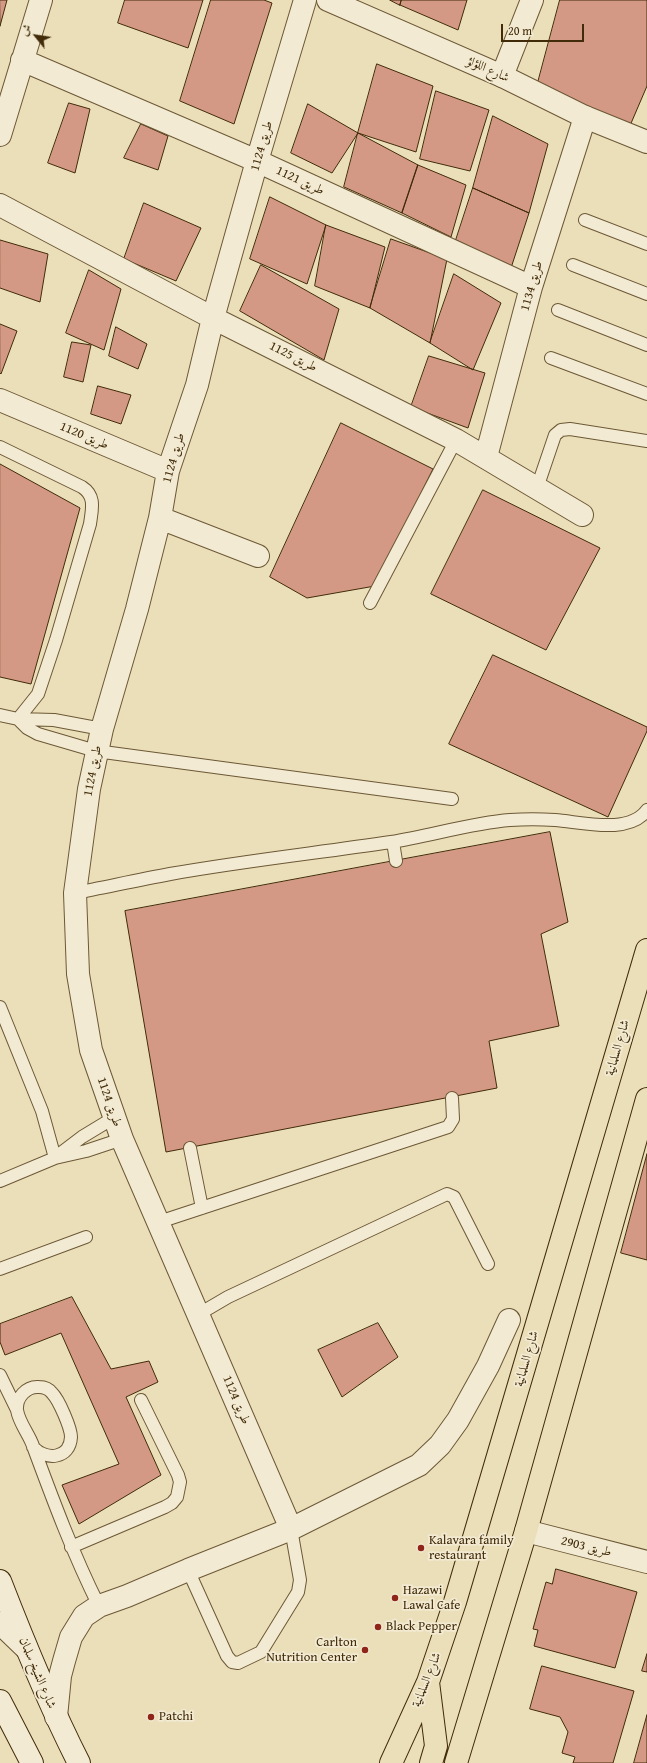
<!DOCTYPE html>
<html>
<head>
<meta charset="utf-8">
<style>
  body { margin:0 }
  #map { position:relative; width:647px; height:1763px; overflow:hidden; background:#ebdfba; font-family:"Gentium Book Plus",Amiri,serif }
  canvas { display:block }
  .north { position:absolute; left:16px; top:16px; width:40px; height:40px; -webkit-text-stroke:3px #f2ead2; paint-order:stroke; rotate:300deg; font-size:11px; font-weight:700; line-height:16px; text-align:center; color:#412b09 }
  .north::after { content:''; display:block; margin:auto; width:14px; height:18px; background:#412b09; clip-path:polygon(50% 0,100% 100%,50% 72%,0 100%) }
  .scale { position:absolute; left:501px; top:24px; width:83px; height:18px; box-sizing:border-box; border:2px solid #412b09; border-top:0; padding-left:5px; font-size:12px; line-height:14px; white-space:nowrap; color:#412b09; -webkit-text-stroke:3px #f2ead2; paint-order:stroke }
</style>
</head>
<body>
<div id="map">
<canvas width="647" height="1763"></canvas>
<div class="north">ش</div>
<div class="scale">20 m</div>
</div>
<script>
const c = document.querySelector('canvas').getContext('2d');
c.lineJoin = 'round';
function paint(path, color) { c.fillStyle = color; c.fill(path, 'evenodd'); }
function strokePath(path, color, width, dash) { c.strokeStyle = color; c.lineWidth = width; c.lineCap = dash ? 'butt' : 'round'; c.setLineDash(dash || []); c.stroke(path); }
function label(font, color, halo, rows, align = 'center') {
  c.font = font + ' "Gentium Book Plus",Amiri,serif'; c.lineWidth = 3.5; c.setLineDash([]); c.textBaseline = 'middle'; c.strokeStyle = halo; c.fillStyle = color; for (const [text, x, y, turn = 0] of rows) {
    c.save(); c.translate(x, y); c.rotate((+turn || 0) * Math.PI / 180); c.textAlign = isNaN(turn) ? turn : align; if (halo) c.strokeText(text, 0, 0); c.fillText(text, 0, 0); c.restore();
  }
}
const building = new Path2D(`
  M0 0H7L0 26Z
  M125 0H203L188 48 118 23Z
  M211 0H264L272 3 234 124 180 101Z
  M390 0H401L400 5Z
  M402 0H467L458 30 400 5Z
  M560 0H647V86L629 128 536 90Z
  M377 64 433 86 416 152 358 133Z
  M436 91 489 110 470 171 420 159Z
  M69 103 90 109 75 173 48 163Z
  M308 104 358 133 332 173 291 153Z
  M493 116 548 144 529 213 473 188Z
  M141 124 168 136 158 170 124 158Z
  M358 133 418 165 402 213 344 187Z
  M418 165 466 185 451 237 402 213Z
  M473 188 529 213 511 268 456 240Z
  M270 197 326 225 307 284 250 259Z
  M144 203 201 228 176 281 124 259Z
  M326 225 385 247 370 308 315 286Z
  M391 239 447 259 430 343 370 308Z
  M0 240 48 254 40 302 0 288Z
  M261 265 339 309 324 360 240 311Z
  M89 270 121 289 104 350 66 333Z
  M454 274 501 303 473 370 430 343Z
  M0 324 17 331 1 374 0 373Z
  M116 327 147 344 138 369 109 356Z
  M72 342 91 345 83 382 64 377Z
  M429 356 485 373 468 428 411 407Z
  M98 386 131 395 121 424 91 414Z
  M341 423 433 469 375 586 307 598 270 577Z
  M0 464 80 508 31 684 0 677Z
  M483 490 600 548 546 650 431 594Z
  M493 655 647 727V731L608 817 449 744Z
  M550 832 568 922 541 934 559 1026 489 1041 497 1088 166 1152 125 911Z
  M647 1154V1260L621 1253Z
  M72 1297 111 1369 149 1361 158 1382 126 1397 161 1475 79 1524 62 1485 119 1464 61 1333 5 1355 0 1342V1324Z
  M378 1323 398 1357 342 1397 318 1350Z
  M556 1569 637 1592 615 1668 534 1646 538 1630 533 1629 546 1582 552 1584Z
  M647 1654V1672L642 1671Z
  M542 1666 634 1691 613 1763H573L575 1757 562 1753 568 1732 560 1717 530 1709Z
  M647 1715V1763H634Z`);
const service = new Path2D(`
  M585 220 647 244
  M573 265 647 294
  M558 310 647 345
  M551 358 647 394
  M0 447 82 487C96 496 92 509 90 524L56 640 38 694 18 719
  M537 488 555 435 561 430 570 429 647 441
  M370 603 456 440
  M0 715 18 719 54 720 102 729
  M18 719 27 728 38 734 96 751 452 799
  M393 842 396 861
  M75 893C106 887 138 880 170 874 243 861 317 853 391 842 430 836 471 823 510 820 525 819 540 819 555 820 582 822 629 835 647 810
  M0 1007 42 1111 55 1158
  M190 1148 202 1208
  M57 1156 82 1137 115 1117
  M0 1181 55 1158 86 1151 122 1139
  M159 1222 448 1127 453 1119 452 1098
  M0 1269 86 1237
  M199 1314 228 1297 447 1194 454 1197 488 1264
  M0 1375 17 1410
  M33 1447C46 1461 70 1459 71 1437 71 1428 59 1400 52 1393 49 1389 44 1387 39 1387 26 1386 16 1398 17 1410 19 1423 29 1434 33 1446 53 1500 73 1554 99 1606
  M71 1547 165 1507 172 1503 177 1497 180 1482 178 1475 141 1400
  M188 1570 227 1656 232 1662 238 1663 261 1652 298 1592 300 1580 291 1529`);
const minor = new Path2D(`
  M22 60 257 161 531 287
  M502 76 532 0
  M0 135 41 0
  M0 205 213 318 456 440 582 515
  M0 400 168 471
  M486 457 531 287 585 117
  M160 518 258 556
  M291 1529 122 1139 91 1050 78 974 75 893 89 789 102 729 137 609 160 518 168 471 197 385 213 318 257 161 305 0
  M526 1531 647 1562
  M0 1623 26 1648
  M56 1717 60 1676 64 1661 71 1637 84 1616 99 1606 127 1596 188 1570 291 1529 419 1465 440 1445 458 1420 488 1366 509 1320`);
const tertiary = new Path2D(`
  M328 0 502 76 585 117 647 142`);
const secondary = new Path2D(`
  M0 1581C24 1643 49 1704 79 1763
  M0 1701 32 1763`);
const primary = new Path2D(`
  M428 1682 436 1746 431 1763
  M391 1763 428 1682 455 1602 647 950
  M456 1763 526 1531 647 1099`);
const markers = [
  [421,1548,4,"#8f2418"],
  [395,1598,4,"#8f2418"],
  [378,1627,4,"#8f2418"],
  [365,1650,4,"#8f2418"],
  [151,1717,4,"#8f2418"]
];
const streetNames = [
  ["شارع اللؤلؤ",488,70,24],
  ["طريق 1124",262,146,-74],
  ["طريق 1121",300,181,25],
  ["طريق 1134",532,286,-74],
  ["طريق 1125",293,357,27],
  ["طريق 1120",84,436,23],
  ["طريق 1124",174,458,-74],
  ["طريق 1124",93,771,-79],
  ["شارع السلمانية",618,1048,-74],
  ["طريق 1124",109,1102,71],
  ["شارع السلمانية",527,1359,-74],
  ["طريق 1124",236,1400,67],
  ["طريق 2903",586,1547,14],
  ["شارع الشيخ سلمان",37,1673,67],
  ["شارع السلمانية",427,1680,-68]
];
const poiNames = [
  ["Kalavara family",429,1541],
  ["restaurant",429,1556],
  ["Hazawi",403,1591],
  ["Lawal Cafe",403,1606],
  ["Black Pepper",386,1627],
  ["Carlton",357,1643,"right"],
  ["Nutrition Center",357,1658,"right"],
  ["Patchi",159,1717]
];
paint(building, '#d49984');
strokePath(building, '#412b09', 1);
strokePath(service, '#6c5835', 14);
strokePath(minor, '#6c5835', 24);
strokePath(tertiary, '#6c5835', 24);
strokePath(secondary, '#412b09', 24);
strokePath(primary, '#412b09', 24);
strokePath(service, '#f2ead2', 12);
strokePath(minor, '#f2ead2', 22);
strokePath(tertiary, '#f2ead2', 22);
strokePath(secondary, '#f2ead2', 22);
strokePath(primary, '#ebdfba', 22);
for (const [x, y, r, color] of markers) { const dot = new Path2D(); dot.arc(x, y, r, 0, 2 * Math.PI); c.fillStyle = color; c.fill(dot); strokePath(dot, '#f2ead2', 1.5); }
label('13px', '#412b09', '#f2ead2', streetNames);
label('13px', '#412b09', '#f2ead2', poiNames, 'left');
</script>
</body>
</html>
